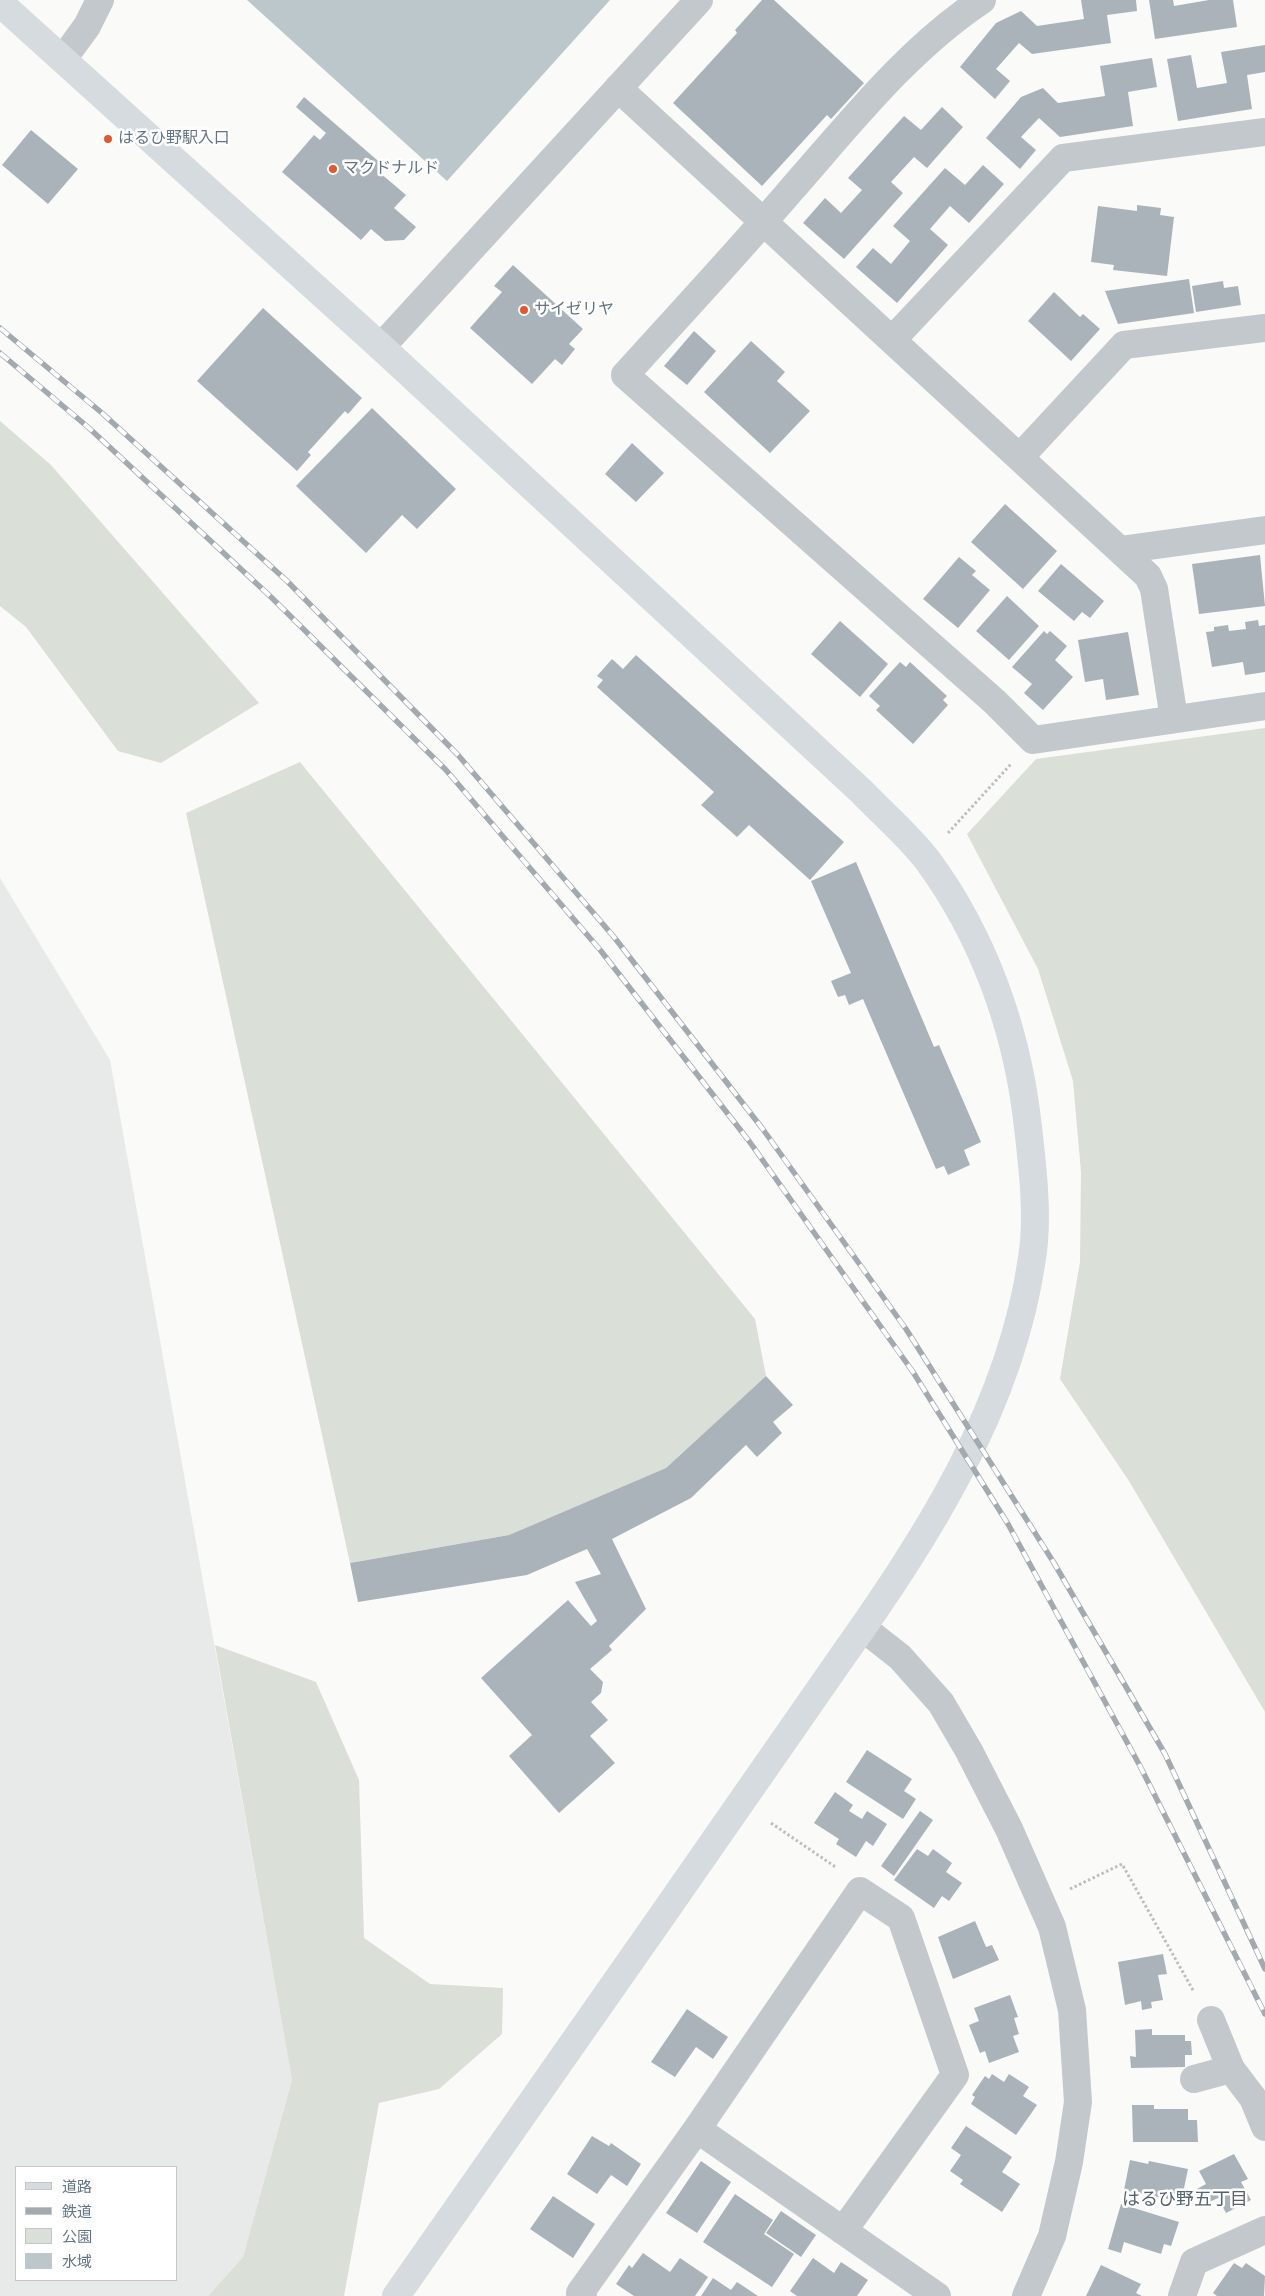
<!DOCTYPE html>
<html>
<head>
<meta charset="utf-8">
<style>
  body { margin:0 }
  #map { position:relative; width:1265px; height:2296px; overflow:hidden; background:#fafaf8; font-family:Arial,"Noto Sans JP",sans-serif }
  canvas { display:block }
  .legend { position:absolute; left:15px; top:2166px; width:162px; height:115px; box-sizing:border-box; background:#fff; border:1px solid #c1c8cd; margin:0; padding:6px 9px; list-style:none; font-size:15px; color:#657683 }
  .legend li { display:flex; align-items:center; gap:10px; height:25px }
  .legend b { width:25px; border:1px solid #c1c8cd }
</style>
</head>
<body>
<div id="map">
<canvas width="1265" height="2296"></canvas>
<ul class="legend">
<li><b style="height:6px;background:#d6dbdf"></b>道路</li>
<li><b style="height:6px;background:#a2aab0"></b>鉄道</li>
<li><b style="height:14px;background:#dadfd7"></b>公園</li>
<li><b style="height:14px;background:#bbc7cb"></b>水域</li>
</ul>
</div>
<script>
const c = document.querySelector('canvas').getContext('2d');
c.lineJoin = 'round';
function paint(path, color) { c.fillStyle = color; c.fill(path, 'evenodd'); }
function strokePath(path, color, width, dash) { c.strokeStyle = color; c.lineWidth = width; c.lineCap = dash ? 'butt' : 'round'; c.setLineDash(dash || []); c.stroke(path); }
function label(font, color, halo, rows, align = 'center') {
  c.font = font + ' Arial,"Noto Sans JP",sans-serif'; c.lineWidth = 5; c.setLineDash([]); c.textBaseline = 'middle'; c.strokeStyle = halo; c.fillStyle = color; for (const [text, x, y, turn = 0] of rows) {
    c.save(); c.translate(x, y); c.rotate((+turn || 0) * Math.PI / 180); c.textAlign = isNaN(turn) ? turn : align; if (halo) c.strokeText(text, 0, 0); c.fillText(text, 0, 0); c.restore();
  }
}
const built = new Path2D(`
  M0 878 110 1060 292 2080 243 2257 208 2296H0ZM16 2167H176V2280H16Z`);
const green = new Path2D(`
  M0 421 51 465 259 703 161 763 118 751 26 627 0 606Z
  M1265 728V1712L1129 1481 1060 1379 1080 1262 1081 1172 1073 1081 1038 969 967 834 1036 759Z
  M300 762 755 1319 766 1376 666 1468 509 1535 350 1563 186 813Z
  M215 1645 316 1682 359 1780 364 1938 430 1984 503 1988 502 2034 439 2089 379 2103 344 2296H208L243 2257 292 2080Z`);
const water = new Path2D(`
  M247 0H610L447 181Z`);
const building = new Path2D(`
  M762 0H774L864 83 831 119 827 115 762 186 673 103 737 33 735 30Z
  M1081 0H1136L1137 11 1107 15 1111 43 1032 54 1019 43 996 69 1010 81 995 99 960 67 996 23 1021 11 1037 26 1084 19Z
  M1149 0H1173L1174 6 1209 0H1233L1237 27 1155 39Z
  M1265 45V72L1247 75 1252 109 1178 121 1167 59 1191 55 1197 88 1227 83 1221 52Z
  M1152 58 1157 87 1128 92 1133 126 1060 137 1039 118 1021 137 1036 150 1020 169 986 138 1021 97 1043 88 1058 103 1105 96 1100 66Z
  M304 97 384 166 379 172 406 195 394 208 416 227 404 240 385 241 371 229 361 240 282 172 314 135 320 140 326 133 296 107Z
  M942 107 963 127 927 168 914 157 891 182 903 193 844 259 803 223 825 198 841 213 862 190 848 178 904 116 921 130Z
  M31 130 78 169 48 204 2 165Z
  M983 165 1004 184 969 223 950 206 930 229 948 245 897 303 856 267 873 248 891 264 910 241 893 226 945 168 965 185Z
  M1137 205 1161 208 1160 215 1174 217 1167 276 1113 270 1114 265 1091 262 1098 206 1137 211Z
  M513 265 583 329 569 344 575 349 562 365 555 359 532 384 470 328 502 292 494 286Z
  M1189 279 1194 313 1118 324 1105 291Z
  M1223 281 1224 288 1238 286 1241 305 1196 312 1192 286Z
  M1054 292 1080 317 1083 314 1100 329 1071 361 1028 321Z
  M263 308 362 398 348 414 345 411 308 452 311 455 297 471 197 381Z
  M694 331 716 351 687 385 664 366Z
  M751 341 785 372 777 381 810 411 770 453 704 392Z
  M372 408 456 489 417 529 402 515 366 553 296 486Z
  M632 443 664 473 636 502 605 474Z
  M1005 504 1057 551 1023 589 971 542Z
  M1260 555 1265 606 1199 614 1192 564Z
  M959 557 976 571 972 575 990 590 958 628 923 599Z
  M1061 564 1104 601 1090 618 1082 612 1074 621 1038 591Z
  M1007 596 1039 626 1009 660 976 631Z
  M1258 620 1259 626 1265 625V672L1245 675 1243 662 1212 667 1206 632 1214 631V627L1228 625 1229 631 1246 629 1245 622Z
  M840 621 888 664 860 697 811 654Z
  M1044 631 1047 634 1050 631 1067 646 1055 660 1073 677 1043 710 1024 693 1032 684 1012 667Z
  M1128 632 1139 695 1106 700 1103 679 1085 682 1078 640Z
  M636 655 844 842 810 880 749 825 737 837 701 805 714 792 597 687 603 680 597 676 612 659 623 669Z
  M900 662 906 667 910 662 947 696 943 700 948 705 913 744 876 710 880 706 869 696Z
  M856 862 934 1047 939 1045 981 1142 964 1150 970 1165 948 1175 944 1166 936 1169 863 999 849 1005 845 995 838 997 831 981 851 973 811 881Z
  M766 1376 793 1405 773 1422 782 1433 757 1457 746 1445 691 1498 612 1539 646 1609 609 1646 612 1650 590 1669 603 1682 601 1693 591 1702 608 1720 590 1736 615 1763 559 1813 509 1756 532 1735 481 1678 568 1600 591 1626 597 1621 575 1582 601 1574 587 1549 527 1575 358 1602 350 1563 509 1535 666 1468Z
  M867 1750 912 1779 904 1791 916 1799 903 1819 846 1782Z
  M835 1792 853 1805 849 1811 862 1819 867 1811 887 1824 873 1846 866 1841 856 1857 836 1844 839 1839 814 1823Z
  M920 1811 933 1820 894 1876 881 1866Z
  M917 1849 928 1856 933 1849 952 1863 946 1872 962 1883 949 1901 942 1896 934 1908 894 1880Z
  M975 1921 986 1947 992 1945 999 1960 953 1979 938 1937Z
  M1163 1954 1167 1974 1158 1975 1163 2000 1151 2002 1152 2008 1142 2010 1141 2001 1125 2005 1118 1962Z
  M1010 1995 1018 2017 1014 2018 1019 2034 1013 2036 1019 2052 989 2063 985 2051 980 2053 969 2025 979 2021 974 2008Z
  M687 2009 728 2037 713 2059 696 2047 675 2077 651 2062Z
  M1152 2029V2035H1185V2041H1191L1192 2055H1185V2067L1131 2068 1130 2056 1136 2057 1135 2030Z
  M992 2074 1004 2082 1009 2074 1029 2087 1023 2096 1037 2105 1016 2135 971 2104 975 2097 972 2095 985 2076 989 2079Z
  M1132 2105H1154V2109H1188V2120H1197L1198 2142H1133Z
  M966 2126 1012 2157 1002 2172 1020 2184 1002 2212 960 2184 963 2180 950 2171 961 2155 951 2148Z
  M592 2136 609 2146 611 2143 641 2164 627 2186 611 2175 597 2194 567 2174Z
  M1234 2154 1248 2179 1241 2182 1251 2200 1226 2213 1218 2198 1205 2204 1197 2189 1206 2184 1199 2171Z
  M1130 2160 1148 2164 1149 2161 1188 2169 1182 2198 1174 2196 1173 2200 1124 2190Z
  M701 2161 731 2182 697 2233 666 2213Z
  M735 2194 773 2220 764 2234 794 2254 772 2287 703 2242Z
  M553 2196 595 2224 573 2258 530 2229Z
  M1121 2204 1179 2222 1171 2246 1164 2244 1161 2254 1124 2242 1121 2253 1108 2249Z
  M781 2211 816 2235 801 2257 766 2233Z
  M643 2253 670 2272 680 2258 708 2277 695 2296H634L616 2284 629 2265 632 2268Z
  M813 2258 834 2273 841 2262 868 2280 857 2296H797L790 2291Z
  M1234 2263 1242 2268 1246 2263 1265 2276 1264 2296H1217L1213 2293Z
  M1101 2265 1141 2284 1136 2293 1142 2296H1086Z
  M713 2278 731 2290 737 2282 758 2296H701Z`);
const path = new Path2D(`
  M948 833 1011 764
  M771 1823 837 1868
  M1070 1889 1122 1864 1194 1992`);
const minor = new Path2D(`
  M982 0C907 50 851 122 792 189 738 252 681 313 625 375L995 702 1033 740 1265 706
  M63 59 87 26 100 0
  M618 88 1148 576 1154 589 1174 719
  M892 340 1063 158 1265 132
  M381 347 699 0
  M1020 457 1124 345 1265 328
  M1120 550 1265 530
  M863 1628 900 1657 941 1703 969 1751 1009 1829 1052 1927 1072 2010 1078 2102 1069 2162 1052 2236 1026 2296
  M1211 2020 1231 2069 1253 2098 1265 2127
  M1194 2079 1231 2069
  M697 2129 937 2296
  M583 2296 580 2293 697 2129 860 1891 901 1918 955 2075 843 2231
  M1182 2296 1194 2262 1265 2230`);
const major = new Path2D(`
  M0 3 381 347 861 791C883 814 909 836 928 861 983 936 1016 1027 1027 1119 1032 1162 1039 1216 1032 1258 1011 1407 927 1537 842 1657 807 1708 772 1758 737 1808 624 1971 510 2133 396 2296`);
const rail = new Path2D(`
  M0 328 102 413 287 581 458 755 614 937 762 1128 906 1329 1054 1563 1165 1754 1265 1969
  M0 353 89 428 271 597 446 770 601 951 749 1141 913 1372 1008 1524 1140 1766 1265 2014`);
const markers = [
  [108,139,5,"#e4572e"],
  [333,169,5,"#e4572e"],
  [524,310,5,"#e4572e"]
];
const poiNames = [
  ["はるひ野駅入口",118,139],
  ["マクドナルド",343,169],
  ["サイゼリヤ",534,310]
];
const neighbourhoodNames = [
  ["はるひ野五丁目",1185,2200]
];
paint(built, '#e8e9e9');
paint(green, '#dadfd7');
paint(water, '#bbc7cb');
paint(building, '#aab3b9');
strokePath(path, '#bbbfc2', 3, [2.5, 2.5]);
strokePath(minor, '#c3c8cc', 28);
strokePath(major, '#d6dbdf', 28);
strokePath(rail, '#a2aab0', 5.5);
strokePath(rail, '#fff', 4, [11]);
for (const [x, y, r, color] of markers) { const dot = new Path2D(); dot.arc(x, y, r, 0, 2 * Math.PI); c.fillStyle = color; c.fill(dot); strokePath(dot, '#fff', 2); }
label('16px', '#657683', '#fff', poiNames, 'left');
label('18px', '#57646e', '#fff', neighbourhoodNames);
</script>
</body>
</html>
